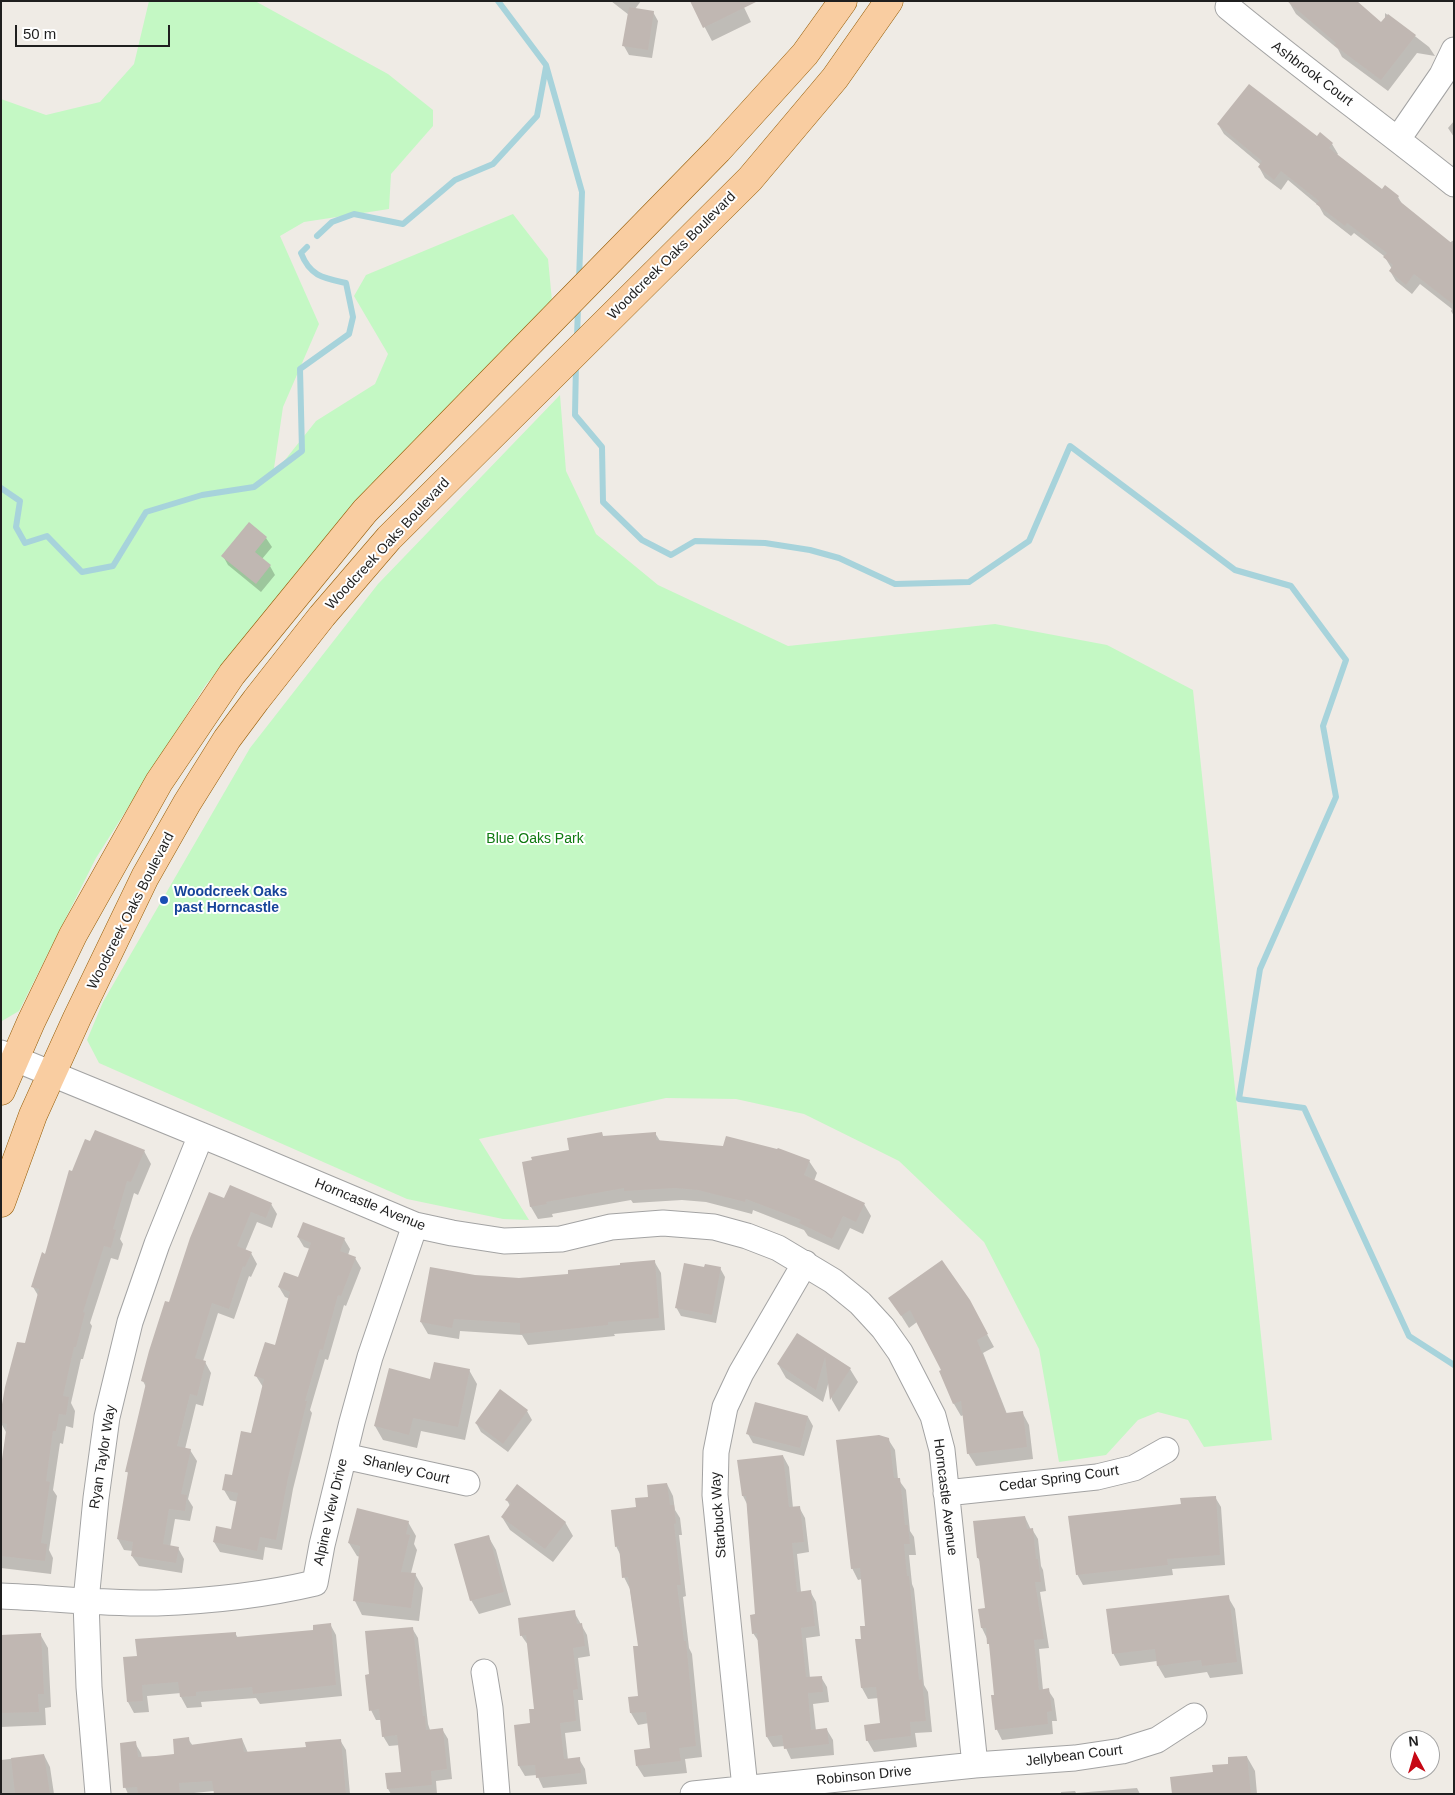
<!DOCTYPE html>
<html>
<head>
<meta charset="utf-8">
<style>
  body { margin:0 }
  #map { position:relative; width:1455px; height:1795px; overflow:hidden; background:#efebe5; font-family:Helvetica,sans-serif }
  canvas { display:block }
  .frame { position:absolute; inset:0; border:2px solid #1f1f1f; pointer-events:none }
  .north { position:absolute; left:1390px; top:1730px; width:50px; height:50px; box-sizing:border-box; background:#fff; border:1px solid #a5a5a5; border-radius:50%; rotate:354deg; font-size:14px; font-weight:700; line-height:20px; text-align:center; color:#1f1f1f }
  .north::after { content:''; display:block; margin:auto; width:18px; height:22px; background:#c60714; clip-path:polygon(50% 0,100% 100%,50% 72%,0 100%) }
  .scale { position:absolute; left:15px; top:25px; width:155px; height:22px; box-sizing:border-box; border:2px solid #1f1f1f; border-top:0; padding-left:6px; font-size:15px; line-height:18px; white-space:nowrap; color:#1f1f1f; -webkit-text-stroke:4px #fff; paint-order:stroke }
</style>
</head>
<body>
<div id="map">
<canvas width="1455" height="1795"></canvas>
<div class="frame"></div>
<div class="north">N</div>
<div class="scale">50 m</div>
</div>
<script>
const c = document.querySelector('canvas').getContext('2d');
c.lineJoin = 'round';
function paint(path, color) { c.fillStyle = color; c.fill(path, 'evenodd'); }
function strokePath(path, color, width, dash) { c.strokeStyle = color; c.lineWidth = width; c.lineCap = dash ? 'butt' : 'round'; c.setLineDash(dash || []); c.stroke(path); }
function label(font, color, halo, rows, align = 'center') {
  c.font = font + ' Helvetica,sans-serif'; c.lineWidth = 4; c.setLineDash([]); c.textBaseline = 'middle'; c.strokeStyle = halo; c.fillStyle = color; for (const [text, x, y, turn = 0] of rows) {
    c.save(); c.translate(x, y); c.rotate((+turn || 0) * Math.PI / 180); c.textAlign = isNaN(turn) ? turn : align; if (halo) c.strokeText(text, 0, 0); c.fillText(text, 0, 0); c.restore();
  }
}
const park = new Path2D(`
  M149 1H255L388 74 433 110V126L391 174 389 209 304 222 280 236 319 324 283 407 273 475 316 421 375 384 388 354 354 296 366 275 513 214 548 259 552 301 354 502 205 686 96 858 19 1011 2 1021 1 99 46 115 100 102 134 64Z
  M560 395 566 471 596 534 658 585 788 646 995 624 1107 645 1193 690 1272 1440 1204 1447 1188 1420 1158 1412 1138 1420 1106 1455 1059 1462 1039 1349 984 1242 899 1161 804 1114 736 1099 666 1098 479 1139 529 1220 503 1219 407 1199 99 1063 87 1040 103 1002 250 748 378 584Z`);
const shadow = new Path2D(`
  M611 1H641L635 9 653 12 658 21 652 58 629 55 624 46 629 15Z
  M691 1H741L751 22 712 41Z
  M1289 2 1381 24 1385 19V13L1429 47 1435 56 1417 53 1388 91 1342 57 1338 49 1296 14Z
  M1454 121V137L1448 128Z
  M1218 124 1317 137 1332 144 1338 154 1337 155 1382 191 1398 197 1404 207 1449 243 1454 240V316L1451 311 1452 309 1420 284 1412 294 1396 281 1390 271 1392 269 1384 256 1354 233 1351 236 1324 215 1319 206 1288 180 1281 190 1265 178 1259 167 1261 165 1224 134Z
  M249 524 266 538 272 547 262 559 270 566 275 575 261 592 228 565 223 556Z
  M655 1133 660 1141 809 1161 817 1173 814 1181 864 1204 871 1216 863 1234 850 1228 839 1250 808 1236 804 1230 753 1210 752 1214 706 1202 682 1200 633 1203 631 1200 552 1214 553 1217 538 1219 531 1207 523 1163 571 1151 603 1137Z
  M144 1151 151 1164 138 1195 134 1193 120 1239 123 1244 118 1260 111 1258 90 1323 92 1326 83 1359H81L71 1403 75 1411 73 1428 66 1426 63 1444 60 1443 53 1490 57 1496 49 1550 53 1558 51 1574 1 1568V1475L7 1434 1 1423V1418L26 1345 39 1297 33 1287 46 1255Z
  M225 1200 271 1204 277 1214 272 1228 257 1222 245 1251 251 1253 257 1264 251 1277 249 1276 234 1319 218 1313 203 1361 205 1362 211 1373 203 1406 196 1404 185 1449 190 1450 197 1461 188 1499 193 1507 190 1521 175 1519 170 1547 178 1548 184 1559 182 1573 139 1566 132 1556 133 1551 124 1550 118 1539 129 1476 127 1471 146 1387 143 1381 170 1304Z
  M298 1237 344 1239 350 1249 348 1255 355 1258 361 1268 346 1306 344 1305 328 1360 325 1359 310 1410 312 1413 293 1489 282 1550 265 1547 263 1560 220 1552 214 1542 232 1531 238 1502 230 1500 224 1490 233 1477 252 1435 263 1387 256 1376 276 1347 290 1299 285 1297 279 1287 299 1279 310 1249 304 1247Z
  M654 1261 661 1273 665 1330 614 1334 615 1336 528 1345 522 1335 460 1331 459 1339 428 1334 421 1322 475 1276 519 1279 570 1275Z
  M705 1268H720L725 1277 716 1323 681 1316 676 1307Z
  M890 1298 976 1314 994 1347 983 1353 1007 1414 1022 1412 1029 1425 1033 1459 976 1466 968 1453 964 1415 961 1416 954 1404 941 1372 943 1371 917 1322 909 1328Z
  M797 1335 850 1369 858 1382 839 1412 832 1400 829 1381 823 1402 786 1378 778 1364Z
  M469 1370 477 1384 465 1440 421 1431 417 1448 383 1440 375 1426 431 1380Z
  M500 1391 527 1411 532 1420 508 1452 481 1432 476 1423Z
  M808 1417 813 1426 804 1456 753 1443 748 1434Z
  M888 1439 895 1450 898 1479 906 1490 910 1531 914 1537 916 1555H909L912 1584 914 1589 924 1685 928 1692 932 1732 915 1733 917 1747 874 1752 867 1740 882 1724 879 1698 868 1699 862 1688 857 1640H863L866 1627 862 1579 858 1580 852 1568Z
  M783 1456 789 1467 793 1508 799 1507 805 1518 809 1552 797 1554 801 1592 810 1591 816 1602 820 1636 806 1638 810 1678 821 1677 827 1687 829 1702 813 1704 816 1731 827 1730 833 1740 834 1755 791 1759 785 1746 773 1747 767 1737 759 1642 753 1633 757 1615 747 1504 743 1496Z
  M667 1484 673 1496 675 1510 680 1518 682 1535H679L686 1596 683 1597 689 1648 692 1654 702 1757 685 1759 687 1773 644 1777 637 1766 651 1749 649 1723 638 1725 631 1713 630 1698 639 1697V1647L630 1589 624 1577 621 1556 616 1546 638 1508Z
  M1215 1497 1221 1507 1225 1565 1172 1569 1173 1575 1083 1585 1077 1574 1182 1505Z
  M507 1500 565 1522 573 1536 553 1562 510 1530 502 1517 510 1506Z
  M1025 1517 1031 1530 1032 1529 1038 1539 1041 1566 1043 1570 1046 1591 1040 1592 1049 1648 1039 1649 1043 1690H1048L1054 1699 1057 1721H1052L1053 1734 1002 1740 997 1730 992 1697 995 1696 991 1647 982 1628 980 1610 987 1609 981 1563 978 1558Z
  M408 1522 416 1536 414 1544 417 1550 411 1573 415 1574 423 1588 419 1621 362 1615 355 1601 360 1557 357 1556 349 1543Z
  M488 1536 496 1550 511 1605 479 1614 471 1600Z
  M1228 1597 1235 1609 1243 1674 1210 1678 1207 1672 1165 1678 1158 1666 1157 1661 1120 1666 1113 1653Z
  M574 1612 587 1635 590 1656 578 1658 583 1700H578L581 1731 565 1733 568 1760 579 1759 585 1769 587 1784 543 1788 537 1775 525 1776 519 1766 536 1710 528 1645 521 1635Z
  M330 1624 336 1635 342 1696 260 1704 256 1698 201 1702 202 1707 187 1708 181 1697V1693L147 1696 149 1712 134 1713 128 1702 138 1657 235 1633 238 1638 315 1631Z
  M412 1628 418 1638 428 1724 430 1730 442 1729 448 1739 452 1779 436 1781 437 1794H391L388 1789 387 1774 403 1773 400 1745 389 1746 383 1736 381 1720H376L371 1710 370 1675Z
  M40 1634 48 1648 51 1707 45 1708 46 1725 1 1727V1637Z
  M188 1739 193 1746 242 1739 248 1753 307 1749 340 1740 346 1750 350 1794H215L214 1791 184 1794H128L125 1787 135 1743 141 1753 142 1758 176 1755Z
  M44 1755 50 1767 54 1794H1V1760Z
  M1247 1757 1255 1771 1257 1794H1173Z
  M1137 1788 1140 1794H1061V1792L1075 1791 1076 1793Z`);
const stream = new Path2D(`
  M498 1 546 65 582 192 579 281
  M317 236 332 222 354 214 403 224 455 180 493 164 537 116 546 67
  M577 338 578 306
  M576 363 575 415 602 447 603 502 642 540 671 555 695 541 765 543 810 550 839 558 895 584 969 582 1029 541 1070 446 1235 570 1291 586 1346 660 1323 726 1336 797 1260 969 1239 1099 1304 1108 1409 1336 1454 1365
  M1 488 20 501 16 527 25 543 47 536 82 572 113 566 146 512 202 495 254 487 302 451 300 369 349 334 353 317 346 283C323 278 310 276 301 253L307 247`);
const building = new Path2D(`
  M690 1H758L703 28Z
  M1287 1H1357L1381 22 1388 14 1416 35 1381 80 1334 45 1336 43Z
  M629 7 654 11 648 50 622 46Z
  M1249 84 1317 136 1320 132 1333 143 1329 148 1382 189 1385 185 1399 196 1397 199 1454 245V305L1414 274 1406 285 1389 271 1393 265 1383 257 1387 253 1347 223 1345 226 1316 204 1319 201 1281 171 1274 180 1258 167 1262 161 1217 124Z
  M249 522 267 537 255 552 271 565 256 584 221 556Z
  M95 1130 145 1150 131 1182 127 1181 113 1229 116 1230 111 1248 104 1246 83 1312 85 1313 76 1347H74L63 1396 69 1397 66 1415 59 1414 56 1431H53L46 1481 50 1482 41 1543 47 1544 45 1561 1 1556V1466L7 1424 1 1423V1410L5 1387 17 1342 25 1343 39 1289 31 1287 42 1252 45 1254 69 1170 72 1171 85 1139 90 1141Z
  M602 1132 603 1136 656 1132V1140L723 1146 726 1136 777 1149 778 1148 810 1160 804 1175 865 1203 856 1222 843 1216 832 1239 799 1223 801 1220 746 1199 745 1202 698 1190 675 1188 624 1191V1188L546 1202 547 1204 530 1207 522 1162 532 1160 531 1157 569 1150 567 1138Z
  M230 1185 272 1203 266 1218 251 1212 237 1246 252 1252 245 1267 243 1266 229 1309 212 1303 195 1358 206 1361 197 1396 190 1394 177 1446 191 1449 181 1494 187 1495 185 1511 169 1509 163 1544 179 1547 176 1563 131 1556 133 1542 117 1539 128 1472H125L146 1383 141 1381 149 1351 165 1301 169 1302 190 1238 209 1192 224 1198Z
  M303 1222 345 1238 340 1251 356 1257 341 1296 338 1295 323 1350 320 1349 305 1401H307L288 1478 276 1540 260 1537 257 1551 213 1542 216 1526 231 1529 238 1493 222 1490 225 1474 232 1475 241 1431 251 1433 264 1379 254 1376 265 1342 275 1345 290 1292 278 1287 284 1272 298 1277 311 1243 297 1237Z
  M655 1260 659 1318 608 1322V1325L520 1334V1323L454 1319 452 1328 420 1322 430 1267 475 1275 519 1278 568 1274V1270L620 1265V1263Z
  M942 1260 970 1300 988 1334 977 1340 1006 1413 1023 1411 1027 1447 967 1454 961 1401 953 1404 939 1371 941 1370 910 1310 901 1316 888 1298Z
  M684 1263 704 1267 705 1264 721 1267 712 1315 675 1308Z
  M797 1333 851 1368 830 1400 825 1357 816 1390 777 1364Z
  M434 1362 470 1369 458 1427 413 1418 409 1435 374 1426 389 1368 430 1379Z
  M500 1389 528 1410 503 1444 475 1423Z
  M755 1402 808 1416 800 1448 746 1434Z
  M879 1435 889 1438 894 1478H900L905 1525H908L910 1544H904L907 1576H909L919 1680 922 1679 926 1721 910 1722 911 1736 866 1741 864 1725 880 1723 876 1687 861 1688 855 1639H861L860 1626H865L860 1568 851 1569 836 1440Z
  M783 1455 789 1507 800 1506 804 1542 792 1543 797 1592 811 1590 815 1626 801 1628 806 1677 822 1676 823 1692 808 1693 811 1730 827 1728 829 1744 784 1749 782 1735 766 1737 757 1633 752 1634 750 1615 755 1614 746 1496H742L737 1460Z
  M667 1483 670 1505H674L676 1523 674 1524 681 1585H677L684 1641H686L696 1746 679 1748 681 1761 636 1766 634 1750 650 1748 646 1712 630 1713 628 1697 638 1696 633 1646H638L628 1577 622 1578 619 1546 615 1547 611 1510 636 1507 635 1498 648 1497 647 1485Z
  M517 1484 566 1522 545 1549 501 1517 511 1503 505 1500Z
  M1216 1496 1220 1555 1167 1559 1168 1565 1076 1575 1068 1516 1181 1504 1180 1498Z
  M357 1508 409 1521 406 1534 410 1535 401 1572 416 1573 411 1608 353 1601 360 1546 348 1543Z
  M1025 1516 1027 1529 1033 1528 1036 1559H1038L1041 1582H1035L1044 1639 1034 1640 1039 1690 1049 1688 1052 1711 1047 1712 1048 1724 995 1730 991 1695H994L989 1644H987L986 1628H981L978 1609 985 1608 979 1558H977L973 1521Z
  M489 1535 504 1592 470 1601 454 1544Z
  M1229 1595 1237 1662 1202 1666 1201 1660 1157 1666 1155 1649 1112 1654 1106 1609Z
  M575 1610 577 1624 582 1623 585 1646 573 1648 578 1689 573 1690 576 1721 560 1723 564 1759 580 1757 581 1773 536 1778 535 1765 518 1766 514 1725 530 1723 529 1709H534L526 1635 520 1636 518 1618Z
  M331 1623 336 1685 253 1694 252 1687 196 1692V1696L180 1697 178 1682 142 1685 143 1701 127 1702 123 1657 137 1656 135 1639 236 1632V1637L313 1630V1625Z
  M413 1627 423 1716H425L426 1730 443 1728 447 1769 431 1771 432 1785 387 1789 385 1773 401 1772 397 1735 382 1737 379 1709 369 1711 365 1675 369 1674 365 1631Z
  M41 1633 44 1694H38L39 1712 1 1713V1635Z
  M189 1737 190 1745 242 1738 244 1752 306 1747 305 1742 341 1739 346 1794H214L212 1781 179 1783 180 1794H138L137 1787 123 1788 120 1743 136 1741 138 1757 156 1756 174 1754 173 1739Z
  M44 1754 50 1794H15L11 1758Z
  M1247 1756 1251 1794H1172L1170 1777 1213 1772 1212 1765 1228 1764V1757Z`);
const minor = new Path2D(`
  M1228 7C1302 68 1379 124 1454 184
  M1398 139 1442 75 1454 50
  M1 1053 230 1147 415 1225 452 1233 504 1241 561 1239 611 1227 663 1223 714 1227 747 1236 778 1248 833 1281 860 1303 883 1328 900 1352 933 1416 942 1450 975 1765
  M344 1456 467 1483
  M946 1493 1097 1477 1134 1468 1166 1450
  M1 1596C53 1598 105 1604 157 1603 210 1601 264 1595 315 1583L322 1545 352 1422 370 1357 415 1225
  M484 1672 490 1708 497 1794
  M745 1788 715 1495 716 1452 725 1407 741 1373 805 1263
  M98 1794 89 1687 86 1601 96 1498 107 1417 130 1322 157 1244 201 1135
  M693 1794 975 1765 1075 1758 1122 1751 1157 1740 1194 1716`);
const major = new Path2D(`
  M1 1091 31 1022 73 935 159 782 232 674 365 511 718 150 805 54 843 1
  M1 1203 33 1115 77 1018 145 877 187 803 227 739 256 700 322 616 389 538 750 179 835 78 889 1`);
const markers = [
  [164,900,5,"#1a4fb4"]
];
const streetNames = [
  ["Ashbrook Court",1312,74,37],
  ["Woodcreek Oaks Boulevard",672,256,-45],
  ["Woodcreek Oaks Boulevard",388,544,-47],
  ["Woodcreek Oaks Boulevard",131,911,-63],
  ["Horncastle Avenue",370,1205,22],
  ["Ryan Taylor Way",103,1457,-81],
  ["Shanley Court",406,1470,13],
  ["Cedar Spring Court",1059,1479,-8],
  ["Horncastle Avenue",945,1497,83],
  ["Alpine View Drive",331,1512,-77],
  ["Starbuck Way",719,1515,-94],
  ["Jellybean Court",1074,1756,-7],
  ["Robinson Drive",864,1776,-6]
];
const parkNames = [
  ["Blue Oaks Park",535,839]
];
const transitNames = [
  ["Woodcreek Oaks",174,892],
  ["past Horncastle",174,908]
];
paint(park, '#c4f8c4');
paint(shadow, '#0003');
strokePath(stream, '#a7d3db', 6);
paint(building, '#c0b7b2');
strokePath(minor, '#a3a3a3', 27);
strokePath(major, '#945b05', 29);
strokePath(minor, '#fff', 25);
strokePath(major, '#f9cda1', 28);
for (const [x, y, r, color] of markers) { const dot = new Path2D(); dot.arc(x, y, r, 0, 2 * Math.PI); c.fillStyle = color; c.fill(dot); strokePath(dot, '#fff', 2); }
label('14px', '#1f1f1f', '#fff', streetNames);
label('14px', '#0f7a11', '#fff', parkNames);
label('bold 14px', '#164399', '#fff', transitNames, 'left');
</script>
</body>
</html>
